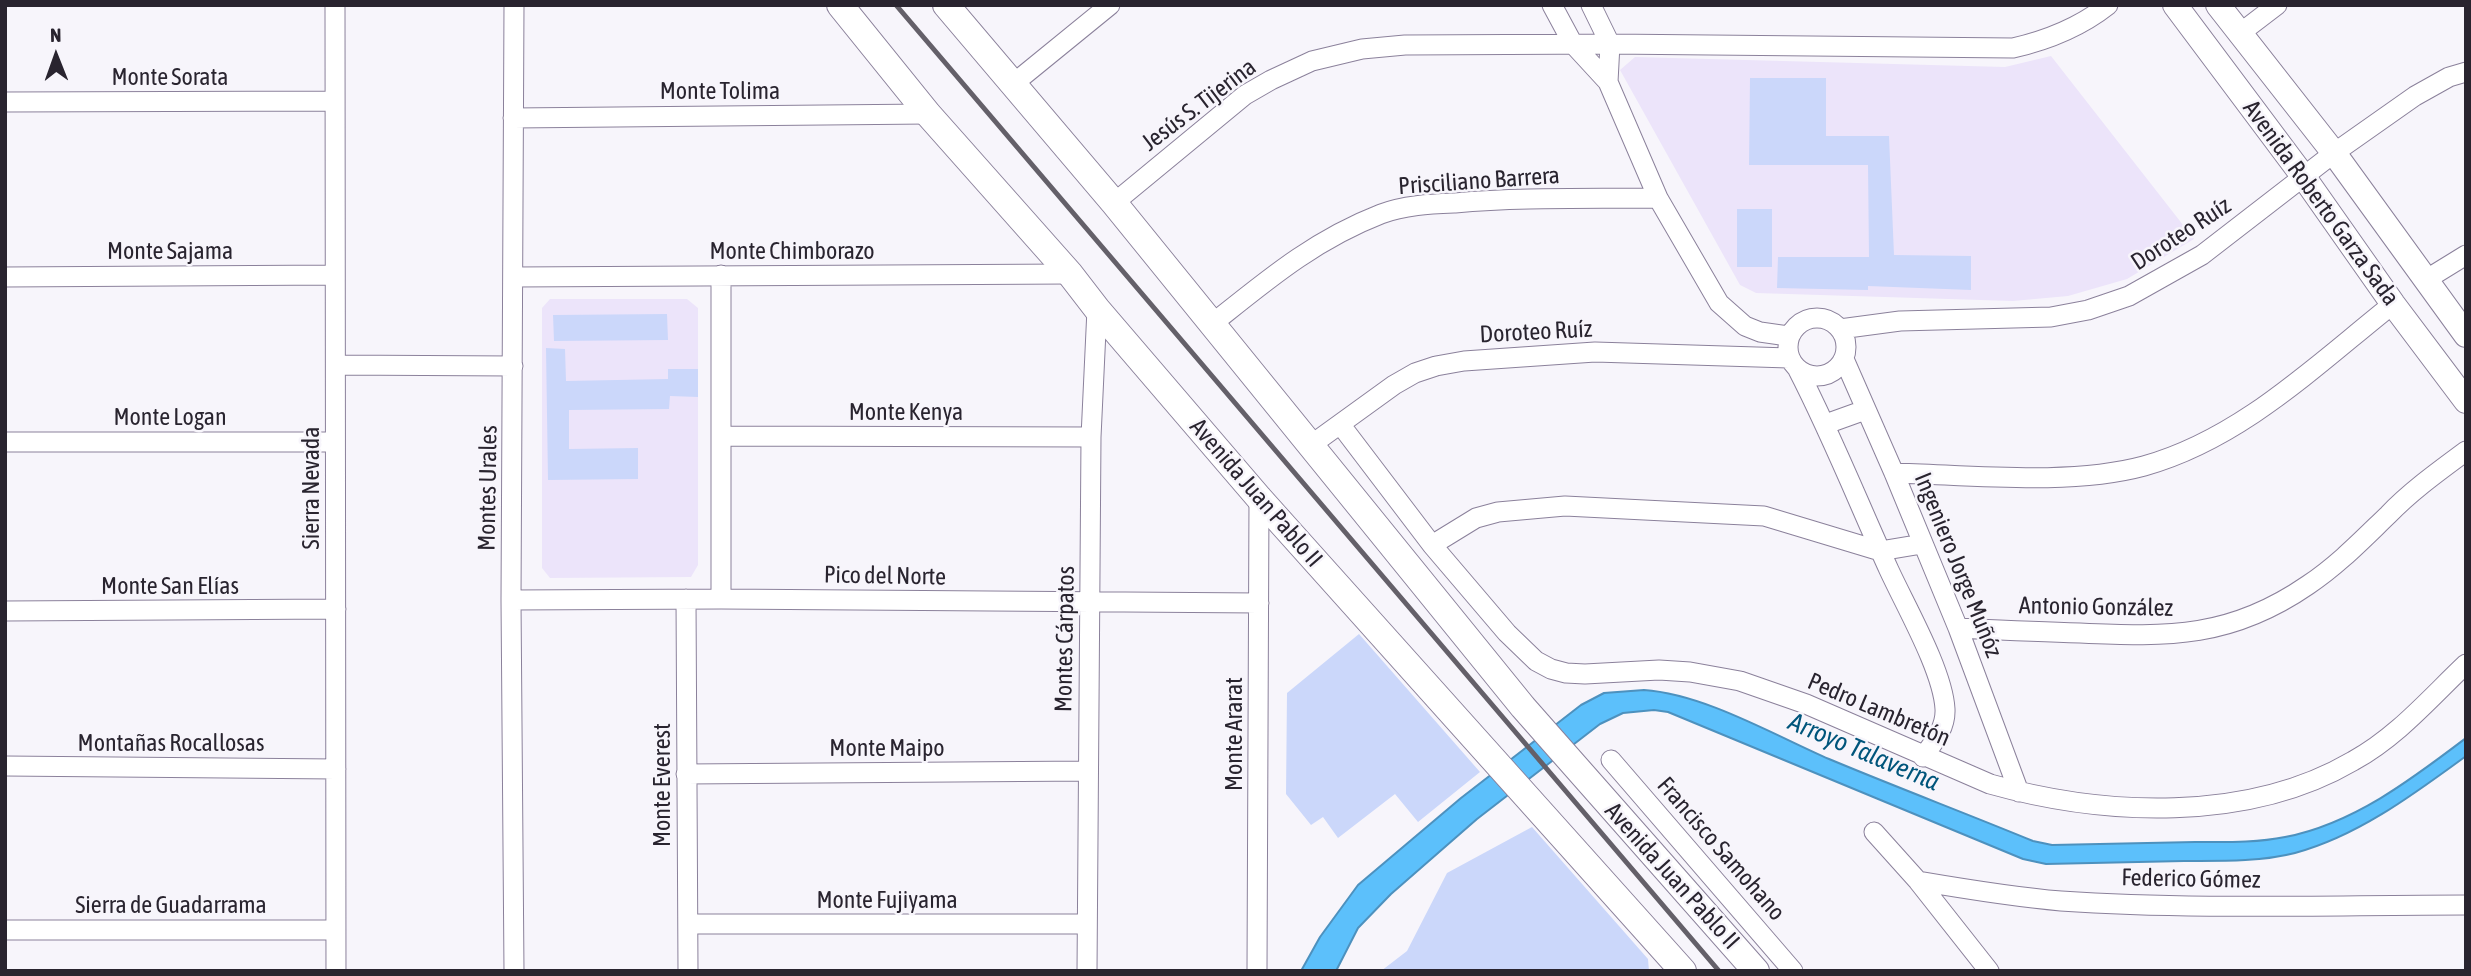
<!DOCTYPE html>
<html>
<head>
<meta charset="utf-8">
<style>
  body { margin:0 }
  #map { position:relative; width:2471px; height:976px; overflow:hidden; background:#f7f5fb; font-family:"Asap Condensed",sans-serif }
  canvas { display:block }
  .frame { position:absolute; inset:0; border:7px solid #29242f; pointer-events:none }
  .north { position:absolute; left:21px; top:21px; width:70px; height:70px; -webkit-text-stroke:5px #f7f5fb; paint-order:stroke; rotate:359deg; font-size:19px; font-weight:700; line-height:28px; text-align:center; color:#29242f }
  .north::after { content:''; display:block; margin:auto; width:24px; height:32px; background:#29242f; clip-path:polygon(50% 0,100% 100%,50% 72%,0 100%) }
</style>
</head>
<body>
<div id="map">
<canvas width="2471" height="976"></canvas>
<div class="frame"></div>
<div class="north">N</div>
</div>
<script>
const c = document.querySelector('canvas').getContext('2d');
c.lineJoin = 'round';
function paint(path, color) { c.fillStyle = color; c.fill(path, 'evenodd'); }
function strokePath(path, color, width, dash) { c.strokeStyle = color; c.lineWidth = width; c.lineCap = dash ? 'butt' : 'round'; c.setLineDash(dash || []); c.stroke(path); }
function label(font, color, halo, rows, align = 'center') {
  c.font = font + ' "Asap Condensed",sans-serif'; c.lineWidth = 5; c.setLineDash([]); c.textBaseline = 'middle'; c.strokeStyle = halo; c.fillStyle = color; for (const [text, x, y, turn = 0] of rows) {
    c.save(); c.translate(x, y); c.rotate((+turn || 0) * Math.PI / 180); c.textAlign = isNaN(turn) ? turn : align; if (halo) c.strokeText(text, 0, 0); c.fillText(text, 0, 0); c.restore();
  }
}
const built = new Path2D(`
  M2051 56 2194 239 2127 279 2068 296 2013 301 1756 293 1740 285 1620 70 1635 57 2005 67Z
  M550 299H687L698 308V565L691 577 550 578 542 568V308Z`);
const water = new Path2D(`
  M1644 690C1704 694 1774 735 1829 759 1896 787 1965 813 2033 841L2052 845C2099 844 2147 843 2195 842 2225 842 2256 843 2285 837 2353 824 2412 779 2466 738V756C2414 794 2358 836 2295 853 2260 862 2221 861 2184 861 2138 862 2092 863 2046 864L2023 859 1668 712 1654 710 1623 713 1600 724 1477 819 1391 894 1358 928 1336 971H1301L1320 937 1358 885 1461 798 1581 705 1604 693Z`);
const building = new Path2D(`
  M1750 78H1826V136H1889L1894 255 1971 256V290L1868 286V290L1777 288 1778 257H1869L1868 165H1749Z
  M1737 209H1772V267H1737Z
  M667 314 668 340 554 341 553 315Z
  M546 348 565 349 566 381 668 379V369H698V397L670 396 669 409 569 410V449L638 448V479L548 480Z
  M1359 634 1480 772 1418 822 1395 794 1338 838 1323 817 1311 825 1286 794 1287 693Z
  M1532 827 1648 959 1649 971H1381L1407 951 1447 873Z`);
const minor = new Path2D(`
  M335 5 336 971
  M1552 5 1573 44 1608 82 1658 198 1719 303 1745 326 1760 332 1788 336
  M1591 5 1610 44 1608 82
  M2239 34 2277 5
  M1013 84 1110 5
  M5 102 335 101
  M513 118 928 114
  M1114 203 1245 95 1271 80 1312 61 1362 49 1405 45 1610 44 2013 48C2048 40 2079 28 2108 5
  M5 277 335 275
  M514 277 1070 274
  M2427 279 2466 255
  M1788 347a29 29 0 1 1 58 0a29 29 0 1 1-58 0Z
  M1212 324C1267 280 1314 240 1381 214 1404 205 1431 204 1455 203 1523 197 1591 199 1658 198
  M1840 329 1900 321 2051 317 2088 310 2129 296 2202 255 2334 153 2415 96 2449 77 2466 72
  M1844 359 1894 473 1958 628 2019 792
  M336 365 513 366
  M1798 370C1832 436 1859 504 1889 570 1906 607 1943 671 1945 709 1946 728 1934 742 1923 757
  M1340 424 1432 545 1507 633 1536 661 1551 669 1566 673 1585 674 1659 670 1690 672 1740 681 1806 704 1990 784C2104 816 2247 823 2353 761 2397 737 2430 698 2466 664
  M1826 424 1865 410
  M721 436 1091 437
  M5 442H335
  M1311 445 1394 385 1415 373 1436 366 1464 361 1595 352 1789 358
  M1894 473C1971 475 2070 486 2144 466 2241 439 2316 365 2393 304
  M1432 545 1476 518 1498 512 1565 506 1764 516 1880 551 1922 544
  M686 599 688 971
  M721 599V275
  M511 600 721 599 1259 603
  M5 611 336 609
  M1958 628C1999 630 2039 632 2080 633 2170 637 2231 638 2308 585 2338 565 2362 540 2388 515 2411 491 2439 471 2466 451
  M1611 760 1793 971
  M5 766 336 769
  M686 774 1088 771
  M1874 832 1918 881 1989 971
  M1918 881C1965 889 2013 897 2061 901 2193 910 2332 905 2466 905
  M688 924H1087
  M5 930H336
  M514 971 511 600 514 5
  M1087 971 1091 437 1097 309
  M1257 971 1259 498`);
const tertiary = new Path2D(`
  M2175 5 2303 176 2393 304 2466 401
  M2218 5 2334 153 2466 335`);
const secondary = new Path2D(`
  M840 5 928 114 1070 274 1097 309 1259 498 1683 971
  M946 5 1114 203 1523 707 1756 971`);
const rail = new Path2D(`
  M896 5 1719 971`);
const streetNames = [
  ["Monte Sorata",170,77],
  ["Monte Tolima",720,91],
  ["Jesús S. Tijerina",1199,105,-37],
  ["Prisciliano Barrera",1479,181,-4],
  ["Avenida Roberto Garza Sada",2321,203,54],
  ["Doroteo Ruíz",2181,234,-33],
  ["Monte Sajama",170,251],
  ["Monte Chimborazo",792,251],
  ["Doroteo Ruíz",1536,332,-3],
  ["Monte Kenya",906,412],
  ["Monte Logan",170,417],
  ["Sierra Nevada",311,488,-90],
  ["Montes Urales",488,488,-89],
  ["Avenida Juan Pablo II",1256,493,49],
  ["Ingeniero Jorge Muñóz",1958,565,68],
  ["Pico del Norte",885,576,1],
  ["Monte San Elías",170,586],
  ["Antonio González",2096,607,1],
  ["Montes Cárpatos",1065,639,-89],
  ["Pedro Lambretón",1879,710,23],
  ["Monte Ararat",1234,734,-90],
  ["Montañas Rocallosas",171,743],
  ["Monte Maipo",887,748],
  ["Monte Everest",662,785,-90],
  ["Francisco Samohano",1721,849,49],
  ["Avenida Juan Pablo II",1672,876,48],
  ["Federico Gómez",2191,879,1],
  ["Monte Fujiyama",887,900],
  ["Sierra de Guadarrama",171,905]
];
const waterNames = [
  ["Arroyo Talaverna",1864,752,23]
];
paint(built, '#ece4fa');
paint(water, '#5cc0fb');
strokePath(water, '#4d91be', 2);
paint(building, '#cbd7fa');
strokePath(minor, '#8b819b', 21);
strokePath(tertiary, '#8b819b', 26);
strokePath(secondary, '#8b819b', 28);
strokePath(minor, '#fff', 19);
strokePath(tertiary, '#fff', 24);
strokePath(secondary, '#fff', 26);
strokePath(rail, '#646069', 5);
label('24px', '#29242f', '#f7f5fb', streetNames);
label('italic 26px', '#00557b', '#f7f5fb', waterNames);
</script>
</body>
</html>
